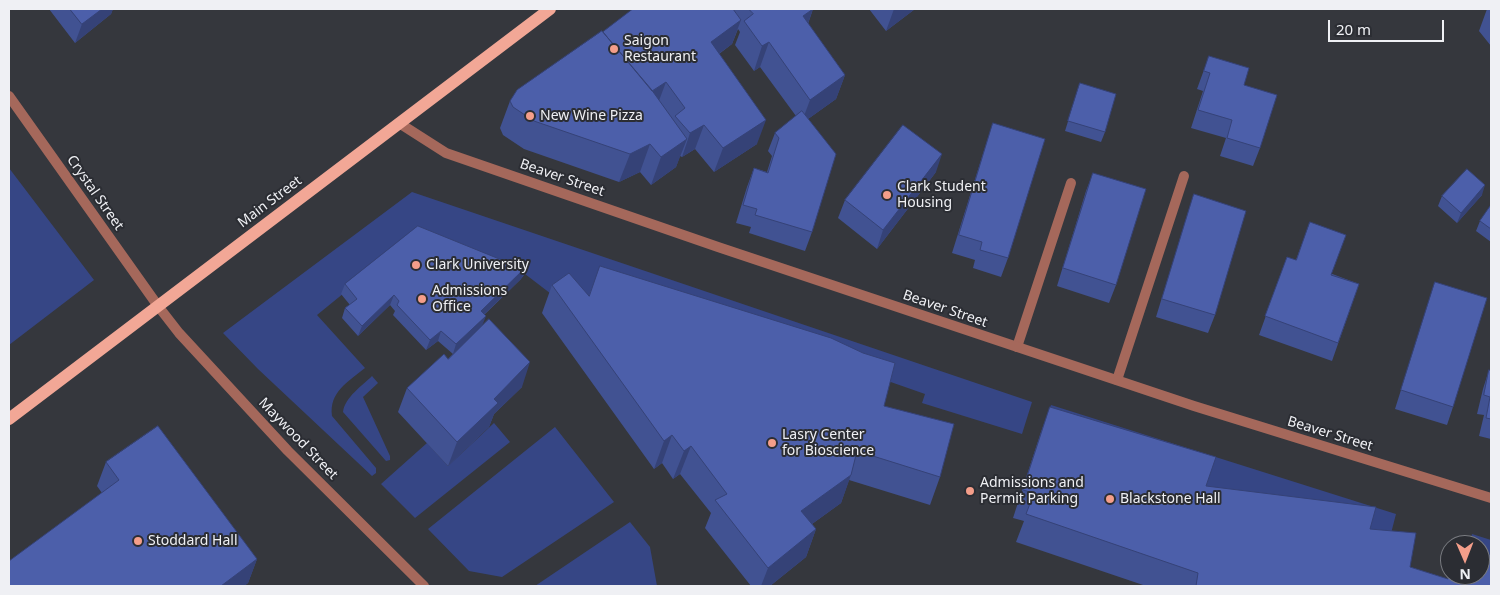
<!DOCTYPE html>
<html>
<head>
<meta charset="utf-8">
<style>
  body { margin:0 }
  #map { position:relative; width:1500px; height:595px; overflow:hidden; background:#35373d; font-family:"Noto Sans",sans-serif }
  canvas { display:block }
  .frame { position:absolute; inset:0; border:10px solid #eff0f4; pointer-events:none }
  .north { position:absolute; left:1440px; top:535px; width:50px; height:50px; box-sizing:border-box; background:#2b2d33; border:1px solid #797b80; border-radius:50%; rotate:179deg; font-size:14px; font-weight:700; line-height:20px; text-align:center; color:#eff0f4 }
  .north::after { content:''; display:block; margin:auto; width:18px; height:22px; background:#f49e8a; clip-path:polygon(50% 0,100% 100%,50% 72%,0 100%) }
  .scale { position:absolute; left:1328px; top:20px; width:116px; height:22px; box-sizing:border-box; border:2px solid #eff0f4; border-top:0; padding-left:6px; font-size:15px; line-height:18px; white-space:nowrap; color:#eff0f4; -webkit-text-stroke:4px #2b2d33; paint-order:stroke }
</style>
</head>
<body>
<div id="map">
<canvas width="1500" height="595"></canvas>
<div class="frame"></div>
<div class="north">N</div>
<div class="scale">20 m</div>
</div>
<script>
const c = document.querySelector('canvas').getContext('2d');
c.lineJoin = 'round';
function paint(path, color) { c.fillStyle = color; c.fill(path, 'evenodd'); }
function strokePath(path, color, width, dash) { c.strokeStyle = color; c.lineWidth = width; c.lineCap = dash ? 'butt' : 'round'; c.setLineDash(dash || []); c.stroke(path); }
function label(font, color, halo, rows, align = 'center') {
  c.font = font + ' "Noto Sans",sans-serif'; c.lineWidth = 4; c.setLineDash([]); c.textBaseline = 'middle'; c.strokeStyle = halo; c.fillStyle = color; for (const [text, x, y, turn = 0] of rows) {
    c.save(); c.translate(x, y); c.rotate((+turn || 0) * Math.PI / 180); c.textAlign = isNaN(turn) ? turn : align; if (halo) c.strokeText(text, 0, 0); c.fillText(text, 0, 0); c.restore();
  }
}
const green = new Path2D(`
  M9 168 94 280 9 345Z
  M412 192 1032 402 1022 434 922 403 925 394 885 380 579 324 559 300 525 274 521 279 414 236 317 315 365 368C348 382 329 392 332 416L376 468V473L372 476 258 369 223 333Z
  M372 376 378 383 363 397 390 456V460L386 461 343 412C345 397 362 386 372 376Z
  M1051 405 1396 514 1386 553 1040 435Z
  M494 423 510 442 415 518 381 484 427 443 448 466Z
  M555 427 614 502 502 577 469 571 428 529Z
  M630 522 650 547 657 586H535Z
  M1472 534 1491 540V572L1480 568V545H1469Z`);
const service = new Path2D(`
  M1017 347 1071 183
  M1117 380 1184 176`);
const minor = new Path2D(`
  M9 96 158 306
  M399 123 446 153 718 247 1194 406 1491 498`);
const tertiary = new Path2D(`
  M158 306 179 333 288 451 424 586`);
const primary = new Path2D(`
  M9 419 550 9`);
const wall = new Path2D(`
  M49 9H113L111 14 75 43Z
  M633 9H813L808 24 845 75 836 99 808 119 812 232 805 251 749 233 751 227 736 223 747 187 754 168 767 172 772 156 768 151 775 133 796 116 760 67 754 71 735 45 740 32 738 29 732 44 719 54 757 144 714 172 695 149 682 157 680 156 676 167 651 185 640 172 619 182 524 149 503 135 500 128 510 101 603 32Z
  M869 9H915L886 31Z
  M1487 9H1491V46L1479 31Z
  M1209 56 1244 85 1260 148 1253 166 1220 156 1226 138 1191 128 1203 91 1197 89Z
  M1080 83 1105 132 1101 142 1065 131Z
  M993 123 1008 258 1001 277 973 268 975 260 952 253 987 141Z
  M936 172 877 249 838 218 845 200Z
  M1093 173 1116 285 1109 303 1057 286 1086 191Z
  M1194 194 1215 315 1208 333 1156 317 1188 212Z
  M1482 195 1457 223 1438 206 1442 196Z
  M1491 205V242L1476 231 1480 221Z
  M1287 257 1359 284 1332 361 1259 335Z
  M521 279 484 315 453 354 438 341 426 350 393 315 395 311 390 305 358 336 342 318 345 308 350 305 341 294 345 284Z
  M1435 282 1453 407 1447 425 1395 409 1429 301Z
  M552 285 589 296 884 406 940 477 930 505 849 480 841 503 812 524 816 529 806 557 770 586H751L705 528 711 513 680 474 673 479 662 463 654 469 542 313Z
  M448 359 522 387 494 414 489 427 448 466 398 412 407 388Z
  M1489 370 1491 371V439L1479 436 1484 415 1477 414 1483 389Z
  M1050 407 1206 486 1370 529 1410 567 1448 579 1491 586H1146L1016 542 1024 521 1013 518 1040 435Z
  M106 462 257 559 248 583 244 586H9L102 493 97 486Z`);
const shadedWall = new Path2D(`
  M102 9H113L111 14 75 43 82 24Z
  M813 9 805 32 803 16Z
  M894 9H915L886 31Z
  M741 20 732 44 702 66 711 42Z
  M769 42 760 67 754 71 762 46Z
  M845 75 836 99 801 124 810 100Z
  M666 82 657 106 650 93Z
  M766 120 757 144 714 172 723 148Z
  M704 125 695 149 682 157 690 133Z
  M687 139 676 167 651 185 661 157Z
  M650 144 640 172 619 182 630 154Z
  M942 154 936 172 877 249 883 230Z
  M1485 185 1482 195 1457 223 1461 213Z
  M524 269 521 279 477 321 481 311Z
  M394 295 390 305 358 336 362 326Z
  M486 316 482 326 453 354 456 344Z
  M441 331 438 341 426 350 430 340Z
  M530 362 522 387 494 414 489 427 448 466 457 442 494 399Z
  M672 435 662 463 654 469 664 441Z
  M691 446 680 474 673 479 684 451Z
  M851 475 841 503 791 539 801 511Z
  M816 529 806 557 770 586H761L768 568Z
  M257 559 248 583 244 586H221Z`);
const building = new Path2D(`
  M70 9H102L82 24Z
  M633 9H733L741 20 711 42 766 120 723 148 704 125 690 133 675 116 685 108 666 82 652 91 603 32Z
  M749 9H813L803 16 845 75 810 100 769 42 762 46 744 21 753 14Z
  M602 31 651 89 687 139 661 157 650 144 630 154 534 121 513 107 510 101 517 90Z
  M1209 56 1249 68 1244 85 1277 95 1260 148 1227 138 1232 120 1198 110 1210 73 1204 71Z
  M1080 83 1116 94 1105 132 1068 121Z
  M802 111 836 154 812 232 755 215 757 209 743 205 754 168 768 173 779 138 775 133Z
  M993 123 1045 139 1008 258 980 250 982 242 959 235Z
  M903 125 942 154 883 230 845 200Z
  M1467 169 1485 185 1461 213 1442 196Z
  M1093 173 1146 189 1116 285 1063 268Z
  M1194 194 1246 211 1215 315 1162 299Z
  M1491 205V229L1480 221Z
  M1310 222 1346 235 1331 275 1359 284 1338 343 1265 316 1287 257 1296 260Z
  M418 226 524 269 481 311 486 316 456 344 441 331 430 340 397 305 399 301 394 295 362 326 345 308 357 299 345 284Z
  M600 266 831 338 863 353 895 363 884 406 954 424 940 477 857 451 851 475 801 511 816 529 768 568 715 500 727 494 691 446 684 451 672 435 664 441 552 285 569 273 589 296Z
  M1435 282 1487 298 1453 407 1401 390Z
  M489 319 530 362 494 399 498 403 457 442 407 388 444 354 448 359Z
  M1489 370 1491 371V419L1486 418 1490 397 1484 395Z
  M1050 407 1216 457 1206 486 1376 507 1370 529 1416 533 1410 567 1448 579 1450 575H1480V550L1491 555V586H1196L1198 573 1026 514 1034 493 1023 490Z
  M158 426 257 559 221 586H9V561L119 480 106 462Z`);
const markers = [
  [614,49,5,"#f49e8a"],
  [530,116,5,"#f49e8a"],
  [887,195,5,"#f49e8a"],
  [416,265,5,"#f49e8a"],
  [422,299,5,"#f49e8a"],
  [772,443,5,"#f49e8a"],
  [970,491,5,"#f49e8a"],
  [1110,499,5,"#f49e8a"],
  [138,541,5,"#f49e8a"]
];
const poiNames = [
  ["Saigon",624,41],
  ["Restaurant",624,57],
  ["New Wine Pizza",540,116],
  ["Clark Student",897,187],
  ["Housing",897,203],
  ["Clark University",426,265],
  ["Admissions",432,291],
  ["Office",432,307],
  ["Lasry Center",782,435],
  ["for Bioscience",782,451],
  ["Admissions and",980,483],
  ["Permit Parking",980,499],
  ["Blackstone Hall",1120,499],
  ["Stoddard Hall",148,541]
];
const streetNames = [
  ["Beaver Street",562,178,19],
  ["Crystal Street",95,193,55],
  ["Main Street",270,202,-37],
  ["Beaver Street",945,309,19],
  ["Beaver Street",1330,434,17],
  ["Maywood Street",298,439,46]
];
paint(green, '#364685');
strokePath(service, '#a5685b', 10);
strokePath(minor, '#a5685b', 10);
strokePath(tertiary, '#a5685b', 10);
strokePath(primary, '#f2a796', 12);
paint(wall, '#415292');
paint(shadedWall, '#354277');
paint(building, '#4c5faa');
strokePath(building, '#354277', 1);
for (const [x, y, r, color] of markers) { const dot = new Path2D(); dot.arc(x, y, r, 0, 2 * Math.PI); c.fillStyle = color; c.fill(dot); strokePath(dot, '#2b2d33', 2); }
label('14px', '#eff0f4', '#2b2d33', poiNames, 'left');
label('14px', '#eff0f4', '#2b2d33', streetNames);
</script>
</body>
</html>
